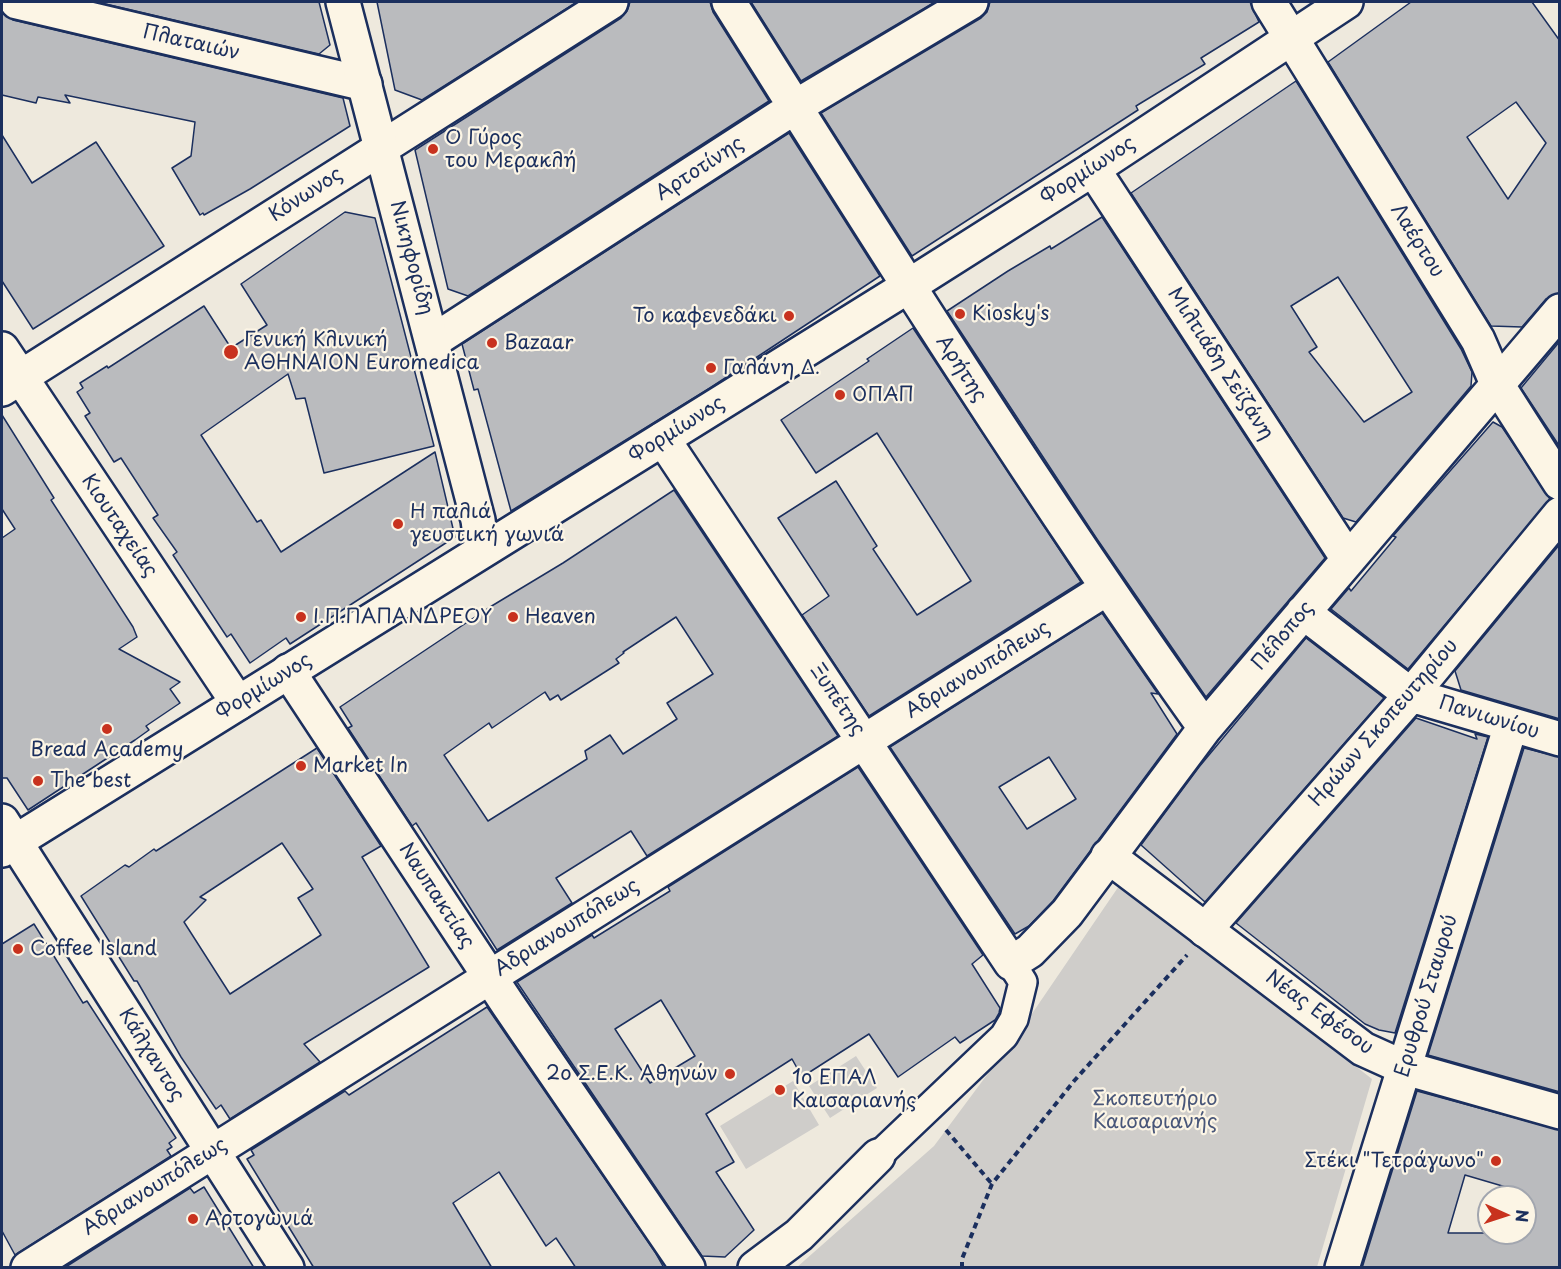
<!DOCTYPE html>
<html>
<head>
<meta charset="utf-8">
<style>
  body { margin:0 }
  #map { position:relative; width:1561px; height:1269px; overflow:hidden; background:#eee9dd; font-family:"Playpen Sans",sans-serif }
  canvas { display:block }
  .frame { position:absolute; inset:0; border:3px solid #1b2f5e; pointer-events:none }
  .north { position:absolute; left:1477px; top:1185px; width:60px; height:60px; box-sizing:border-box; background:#fcf5e5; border:2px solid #a2a6af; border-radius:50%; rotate:93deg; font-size:16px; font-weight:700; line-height:24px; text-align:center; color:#1b2f5e }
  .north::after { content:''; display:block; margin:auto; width:21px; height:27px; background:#c8321e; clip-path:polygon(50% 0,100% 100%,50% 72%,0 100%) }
</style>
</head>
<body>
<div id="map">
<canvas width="1561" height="1269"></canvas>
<div class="frame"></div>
<div class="north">N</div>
</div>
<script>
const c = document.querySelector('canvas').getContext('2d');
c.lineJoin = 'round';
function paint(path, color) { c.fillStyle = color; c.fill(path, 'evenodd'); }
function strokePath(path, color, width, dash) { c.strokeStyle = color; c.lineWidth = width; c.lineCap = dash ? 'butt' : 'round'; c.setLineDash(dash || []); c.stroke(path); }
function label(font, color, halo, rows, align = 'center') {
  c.font = font + ' "Playpen Sans",sans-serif'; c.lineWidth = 4.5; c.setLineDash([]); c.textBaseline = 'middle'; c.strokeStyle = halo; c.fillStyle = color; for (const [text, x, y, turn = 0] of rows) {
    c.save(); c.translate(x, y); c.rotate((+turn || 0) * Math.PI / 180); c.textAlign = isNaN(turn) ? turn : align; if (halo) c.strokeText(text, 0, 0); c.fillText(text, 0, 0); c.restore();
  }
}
const green = new Path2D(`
  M1121 883 1372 1079 1317 1267 796 1268 934 1146 1027 1021Z
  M856 1056 877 1088 830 1118 809 1086Z
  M793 1081 819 1125 746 1169 720 1126Z`);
const building = new Path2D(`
  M97 2H319L330 45 319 54Z
  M377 2H577L422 100 395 90Z
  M630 2H710L713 12 769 101 468 296 448 289 415 150 621 18 627 11Z
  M751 2H935L801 81Z
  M990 2H1250L1259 22 1201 58 1205 64 1136 106 1138 110 912 256 821 113 981 18 987 12Z
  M1411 2H1532L1560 41V293L1546 299 1522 327 1491 326 1328 62ZM1516 102 1546 143 1508 199 1467 137Z
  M2 12 13 20 343 98 350 126 250 189 204 215 203 213 200 215 172 168 191 156 195 122 65 95 70 103 38 97 36 103 2 95Z
  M1296 81 1461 349 1472 372 1471 386 1356 522 1343 518 1131 193ZM1338 277 1412 392 1364 422 1309 352 1317 347 1291 306Z
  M789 133 880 276 710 388 511 511 478 389 474 390 462 344Z
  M2 135 32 183 96 142 164 246 33 329 2 281Z
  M345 212 375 218 434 446 324 473 305 398 296 399 288 374 201 435 257 522 261 520 281 552 435 452 455 537 290 644 286 638 250 663 231 634 227 637 173 555 177 552 153 518 158 515 121 458 114 462 85 416 90 413 77 392 83 388 80 383 107 366 108 368 204 306 231 348 267 325 241 284Z
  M1102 217 1325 558 1206 697 1097 539 947 311 1008 271 1050 246 1051 249Z
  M913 328 1081 582 869 716 802 615 829 596 778 518 836 481 877 546 873 549 917 615 971 581 877 433 816 473 781 420 869 361 867 359Z
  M1560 341V447L1521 388Z
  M2 415 54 498 51 500 133 627 137 637 119 649 180 682 170 689 180 703 146 726 149 730 135 740 28 810 7 778H2V538L15 529 2 509Z
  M1493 422 1502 427 1550 499 1408 669 1331 609 1349 588 1351 591 1396 537 1393 536Z
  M674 490 838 736 647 856 631 831 556 878 572 903 497 950 416 823 412 826 348 728 352 726 340 707 490 607 563 563ZM676 617 713 674 667 703 677 719 623 754 610 735 585 751 587 759 488 821 444 755 489 723 492 728 545 692 550 700 558 695 561 700 619 663 616 659 624 653 623 652Z
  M1560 544V719L1461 690 1455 671Z
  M1102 613 1158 694 1151 693 1177 734 1053 901 1029 926 1015 934 890 747ZM1049 757 1076 799 1027 829 999 787Z
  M1306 638 1384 698 1205 902 1141 845 1199 767Z
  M1416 718 1477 739 1475 734 1488 737 1395 1033 1379 1030 1365 1024 1236 923Z
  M317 748 381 846 362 857 429 967 304 1044 320 1062 230 1119 221 1105 216 1109 181 1057 137 981H134L81 896 125 865 129 867 154 849 156 851ZM282 843 313 889 298 898 321 935 230 994 184 922 206 900 200 897Z
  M1524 748 1560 757V1092L1428 1055Z
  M858 767 983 955 972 964 1000 1008 999 1013 995 1020 960 1043 955 1037 898 1077 869 1034 802 1077 792 1059 706 1114 734 1162 716 1172 754 1230 725 1257 702 1256 517 982 592 935 594 938 670 891 668 887ZM661 1000 695 1056 650 1083 615 1029Z
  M34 924 83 1003 87 1001 176 1138 169 1143 172 1147 167 1150 171 1156 15 1255 2 1231V944Z
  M487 1007 655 1252 664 1268H576L556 1238 546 1246 499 1172 453 1203 492 1268H314L247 1159 254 1155 251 1150 345 1091 349 1095Z
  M1417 1091 1560 1130V1268H1362ZM1465 1175 1516 1190 1514 1197H1525V1233H1448Z
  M204 1187 254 1268H64L190 1188 194 1193Z`);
const path = new Path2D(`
  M946 1130 992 1184
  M962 1268V1259L992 1184 1074 1081 1187 955`);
const pedestrian = new Path2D(`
  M878 1156 1004 1036 1014 1019 1023 982 1011 963`);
const minor = new Path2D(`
  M17 2 365 84
  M729 2C883 247 1037 492 1205 728
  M1269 2 1478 340 1498 386 1560 483
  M1093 169 1348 559
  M433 341 795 107 971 2
  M2 349 238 703
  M2 389 611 2
  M663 439 1011 963 1030 951 1067 913 1205 728 1560 311
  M1303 612 1411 695 1560 739
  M288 671 507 1003 688 1268
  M2 821 287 1268
  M1205 930 1411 695 1560 514
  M28 1268 1106 589
  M755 1268 799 1235 878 1156
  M1342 1268 1511 725`);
const tertiary = new Path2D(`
  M343 2 478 520 482 551
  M2 850 907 287 1093 169 1346 2
  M1108 856 1363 1049 1405 1068 1560 1112`);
const markers = [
  [433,149,6,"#c8321e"],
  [960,314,6,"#c8321e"],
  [789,316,6,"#c8321e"],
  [492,343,6,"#c8321e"],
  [231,352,8,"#c8321e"],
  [711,368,6,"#c8321e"],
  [840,395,6,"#c8321e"],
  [398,524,6,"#c8321e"],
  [301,617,6,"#c8321e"],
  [513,617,6,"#c8321e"],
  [107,729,6,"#c8321e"],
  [301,766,6,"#c8321e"],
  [38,781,6,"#c8321e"],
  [18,949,6,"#c8321e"],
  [730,1074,6,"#c8321e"],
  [780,1090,6,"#c8321e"],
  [1496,1161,6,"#c8321e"],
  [193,1219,6,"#c8321e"]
];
const streetNames = [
  ["Πλαταιών",191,43,13],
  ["Αρτοτίνης",700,169,-33],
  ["Φορμίωνος",1088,171,-33],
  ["Κόνωνος",306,195,-33],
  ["Λαέρτου",1417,241,58],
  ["Νικηφορίδη",411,258,75],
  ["Μιλτιάδη Σεϊζάνη",1220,364,57],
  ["Αρήτης",961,369,57],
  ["Φορμίωνος",677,430,-32],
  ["Κιουταχείας",119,526,56],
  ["Πέλοπος",1283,636,-50],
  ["Αδριανουπόλεως",978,670,-32],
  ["Φορμίωνος",264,687,-32],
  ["Ξυπέτης",837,700,56],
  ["Πανιωνίου",1489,718,17],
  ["Ηρώων Σκοπευτηρίου",1384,723,-49],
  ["Ναυπακτίας",436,896,57],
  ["Αδριανουπόλεως",567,928,-32],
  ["Ερυθρού Σταυρού",1427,996,-73],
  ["Νέας Εφέσου",1319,1013,36],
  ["Κάλχαντος",151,1055,58],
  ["Αδριανουπόλεως",155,1187,-32]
];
const poiNames = [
  ["Ο Γύρος",445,138],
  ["του Μερακλή",445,161],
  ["Kiosky's",972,314],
  ["Το καφενεδάκι",777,316,"right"],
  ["Γενική Κλινική",244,340],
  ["ΑΘΗΝΑΙΟΝ Euromedica",244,363],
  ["Bazaar",504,343],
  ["Γαλάνη Δ.",723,368],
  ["ΟΠΑΠ",852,395],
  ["Η παλιά",410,512],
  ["γευστική γωνιά",410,535],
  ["Ι.Π.ΠΑΠΑΝΔΡΕΟΥ",313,617],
  ["Heaven",525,617],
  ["Bread Academy",107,750,"center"],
  ["Market In",313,766],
  ["The best",50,781],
  ["Coffee Island",30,949],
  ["2ο Σ.Ε.Κ. Αθηνών",718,1074,"right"],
  ["1ο ΕΠΑΛ",792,1078],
  ["Καισαριανής",792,1101],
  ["Στέκι \"Τετράγωνο\"",1484,1161,"right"],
  ["Αρτογωνιά",205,1219]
];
const parkNames = [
  ["Σκοπευτήριο",1155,1099],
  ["Καισαριανής",1155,1122]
];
paint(green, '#cfcdca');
paint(building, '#babbbe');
strokePath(building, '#1b2f5e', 1.5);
strokePath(pedestrian, '#1b2f5e', 32);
strokePath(minor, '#1b2f5e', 38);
strokePath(tertiary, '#1b2f5e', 38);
strokePath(path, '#1b2f5e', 4, [6, 4.5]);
strokePath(pedestrian, '#fcf5e5', 27);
strokePath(minor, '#fcf5e5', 33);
strokePath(tertiary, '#fcf5e5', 33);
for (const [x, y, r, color] of markers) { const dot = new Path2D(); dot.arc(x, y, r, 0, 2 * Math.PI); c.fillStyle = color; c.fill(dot); strokePath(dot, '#fcf5e5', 2); }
label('20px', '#1b2f5e', '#fcf5e5', streetNames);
label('20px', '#1b2f5e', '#fcf5e5', poiNames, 'left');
label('20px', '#485679', '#fcf5e5', parkNames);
</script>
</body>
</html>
